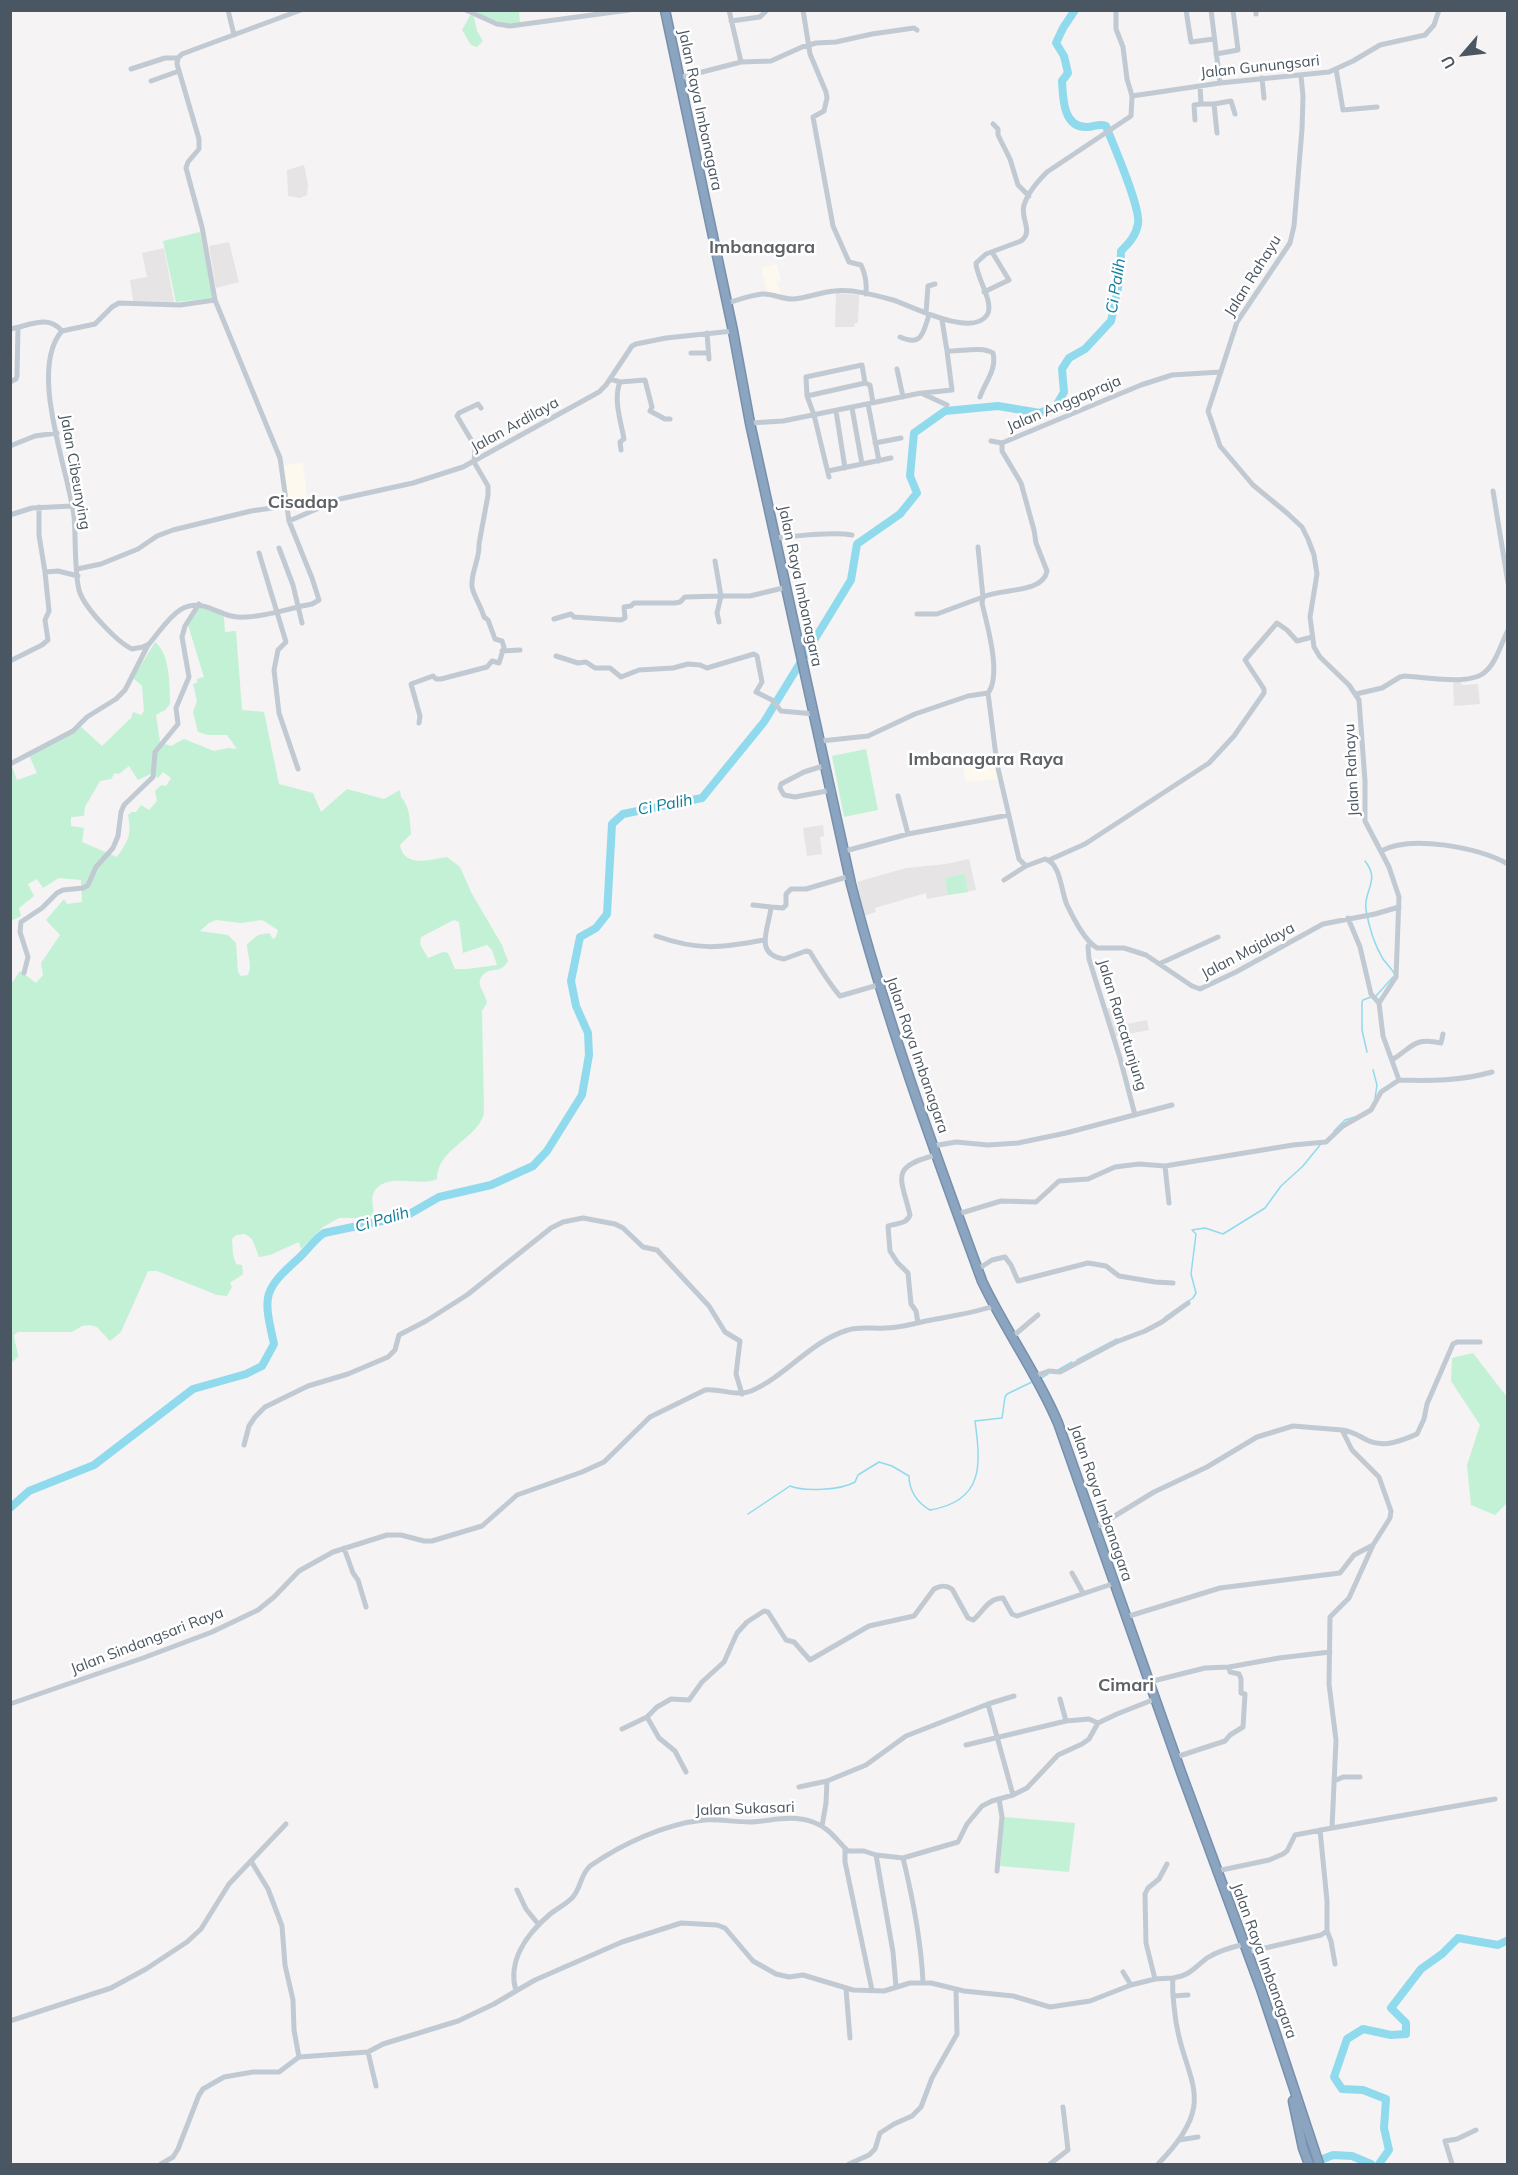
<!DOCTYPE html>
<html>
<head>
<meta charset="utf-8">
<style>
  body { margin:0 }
  #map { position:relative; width:1518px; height:2175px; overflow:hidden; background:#f5f3f3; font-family:Mulish,sans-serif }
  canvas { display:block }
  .frame { position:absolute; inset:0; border:12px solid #4a5661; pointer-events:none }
  .north { position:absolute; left:1434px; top:24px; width:60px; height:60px; -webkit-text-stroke:4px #fff; paint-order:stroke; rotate:242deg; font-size:16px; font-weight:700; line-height:24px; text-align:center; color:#4a5661 }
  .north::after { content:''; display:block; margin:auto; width:21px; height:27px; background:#4a5661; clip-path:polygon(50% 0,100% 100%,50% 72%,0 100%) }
</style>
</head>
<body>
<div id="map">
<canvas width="1518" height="2175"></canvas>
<div class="frame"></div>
<div class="north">U</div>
</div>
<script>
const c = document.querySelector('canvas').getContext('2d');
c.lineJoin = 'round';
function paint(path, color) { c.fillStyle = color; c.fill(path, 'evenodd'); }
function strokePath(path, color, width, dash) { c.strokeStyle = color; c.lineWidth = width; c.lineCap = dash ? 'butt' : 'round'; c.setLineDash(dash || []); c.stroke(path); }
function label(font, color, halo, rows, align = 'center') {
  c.font = font + ' Mulish,sans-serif'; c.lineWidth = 5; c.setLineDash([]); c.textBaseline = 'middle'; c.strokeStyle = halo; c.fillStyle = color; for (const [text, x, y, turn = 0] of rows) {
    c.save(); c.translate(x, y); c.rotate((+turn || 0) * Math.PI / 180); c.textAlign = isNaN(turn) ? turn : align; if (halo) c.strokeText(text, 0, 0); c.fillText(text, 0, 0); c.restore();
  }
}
const commercial = new Path2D(`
  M777 264 781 281 777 282 781 295 768 293 761 268Z
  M303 463 307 497 287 500 283 465Z
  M993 755 998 779 966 782 962 759Z`);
const education = new Path2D(`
  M304 165 308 184 307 195 300 198 288 196 287 170Z
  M229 242 239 282 216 288 209 246Z
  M164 248 174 302 133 301 130 280 147 277 142 253Z
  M836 293 859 295 858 323H855L854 327H835Z
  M1461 680 1462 685 1478 684 1480 704 1454 706 1453 683Z
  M823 825 824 836 820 837 822 854 807 856 803 828Z
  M969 859 976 890 927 899 926 893 875 908 876 912 864 916 857 882 906 868 946 864Z
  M1118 998 1127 1024 1147 1020 1149 1030 1113 1037 1105 1009 1115 1006 1114 1000Z`);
const green = new Path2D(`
  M474 11H519L520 23C502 25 490 19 474 11Z
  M471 14 474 17 477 31 483 41 477 47 471 45 462 30Z
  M200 232 213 298 176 302 163 241Z
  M198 608H207L224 617 225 632 236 631 242 710 264 712 279 784 313 793 321 812 347 789 384 799 400 790 401 797C410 806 410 822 411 834L400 845C404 869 432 859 447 857L460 867 472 894 502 945 508 961C500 975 491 966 483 975 474 984 486 993 487 1003L482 1011 484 1114C476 1140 437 1149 437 1179 419 1188 384 1170 373 1194 371 1200 374 1207 373 1214L369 1218H339L323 1227 301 1249 299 1242 270 1255 259 1257 252 1239 245 1234 236 1235 232 1239 233 1255 236 1264 242 1265 243 1274 230 1283 232 1287 227 1296 217 1295 157 1271H148L121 1332 110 1341 97 1327 90 1325 82 1326 72 1332H18L14 1335C14 1343 18 1349 18 1357L11 1363V984L20 971 36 983 43 975 41 963 60 935 46 920 64 899 67 904 82 902 81 880 59 878 43 888 37 879 28 884 34 896 19 908 21 916 11 921V764L17 780 37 773 28 753 79 725 102 746 131 718 133 712 141 715 144 711 142 686 133 678 155 642C170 653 170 687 170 704L165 710 156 715 160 742 171 746 184 739 214 751 228 748 237 749 227 735H208L198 732 193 712 197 701 193 684 197 683V679L204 677 188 625ZM129 766 138 780 153 773 158 778 163 772 171 778 166 786 161 785 155 791 157 801 149 810 141 805 136 812H132L128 815C132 835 128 841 117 857L82 842 84 828 71 826V817L84 816 85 807 100 781 111 779 115 773 119 774ZM216 920 241 923 262 920 278 930 276 937 273 939 269 933 258 935 247 944C247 956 253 964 248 975L241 976 238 972 236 943 228 935 200 931 209 923ZM454 920 459 922 463 953 487 945 492 950 497 965 467 969H455L448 953 443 952 428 958 420 944 421 937Z
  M866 749 878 810 844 817 832 756Z
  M965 874 968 892 948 895 945 878Z
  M1473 1353 1507 1397V1503L1495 1515 1471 1505 1467 1465 1480 1425 1451 1381 1452 1358Z
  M1004 1817 1075 1823 1069 1872 1000 1866Z`);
const stream = new Path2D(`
  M1365 861C1381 881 1363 890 1366 910 1369 927 1374 944 1383 959 1386 963 1391 968 1394 973
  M1376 996 1393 977
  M1367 1052 1362 1030V1002L1363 1000 1371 997
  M1373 1070 1377 1085 1375 1098
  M1334 1131 1345 1120 1355 1117
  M1165 1317 1193 1298 1196 1293 1191 1274 1196 1234 1192 1230 1205 1228 1223 1234 1265 1208 1281 1186 1303 1166 1320 1145
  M1077 1360 1117 1339
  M1058 1370 1072 1362
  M1039 1379 1048 1374
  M748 1514 790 1486C805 1492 841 1490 855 1482L858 1475 879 1462 892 1466 909 1476C909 1490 917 1503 930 1510 984 1501 981 1465 975 1421L1002 1418 1005 1397 1007 1394 1034 1381`);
const river = new Path2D(`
  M10 1508 29 1491 94 1465 193 1389 246 1374 262 1366 274 1344C263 1295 262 1291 300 1257 308 1249 314 1240 324 1233L406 1216 439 1197 491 1185 533 1166 547 1151 582 1095 589 1055 588 1033 576 1006 571 981 580 937 596 928 607 914 612 824 623 814 702 798 764 722 851 580 857 544 900 514 917 493 910 476 914 433 945 411 998 406 1040 413 1056 406 1064 392 1062 369 1069 358 1085 349 1111 321 1120 278 1121 251C1129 243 1136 236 1138 224 1141 207 1113 145 1106 126 1099 123 1094 127 1087 127 1063 128 1063 98 1062 81L1068 73 1064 56 1056 43 1063 28 1075 10
  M1313 2163 1333 2155 1352 2156 1371 2164
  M1379 2164 1389 2150 1384 2128 1386 2099 1363 2090 1342 2089 1334 2077 1347 2039 1363 2029 1391 2035 1406 2034V2023L1391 2008 1421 1969 1442 1954 1458 1938 1498 1945 1508 1940`);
const minor = new Path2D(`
  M228 10 234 35
  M466 10 497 24 510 26 629 10
  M729 10 741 62
  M803 10 810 54 826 92 827 98 824 111 813 117 833 226 849 262 861 265C866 275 867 283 866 294
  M1186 10 1191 42 1214 39
  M1211 10 1220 83
  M1256 10V14
  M731 21 760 17 766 11
  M1216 54 1238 50 1233 10
  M131 69 165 58H178
  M1336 69 1343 110 1377 107
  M679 78 741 62 771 61 802 47 816 43 836 42 872 34 914 28 917 30
  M1262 78 1264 98
  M151 81 179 71
  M1200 86 1201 104H1214L1217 133
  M1132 96 1220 83 1329 72 1353 61 1380 45 1425 35 1434 25 1439 10
  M1214 104 1231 101 1235 114
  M1195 120 1194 105 1201 104
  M993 124 998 129V135L1010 159 1018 185 1029 196
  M984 292 1009 280 992 252
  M215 300 180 305 119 303 112 307 95 324 62 331C28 369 68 469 74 516 76 535 74 578 80 593 86 609 117 642 132 649L143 647 149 644C167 623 180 595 212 609 222 613 232 618 243 617 266 617 289 608 312 604L319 600 312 578 289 521 280 458 215 300 202 227 186 168 188 162 199 149V139L177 64 178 58 182 54 301 10
  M727 303C738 300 751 295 762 294 773 293 783 300 794 299 807 298 821 292 834 291 853 289 875 295 893 300 912 306 972 338 987 315 995 303 976 277 976 263L986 254 1021 241C1034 231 1020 219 1024 205 1028 192 1038 181 1047 172L1131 116 1132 96 1127 79 1123 47 1116 29V10
  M926 313 928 286 935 284
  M942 320 947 351C961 352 980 346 993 353 997 370 985 382 980 397
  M10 329C29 326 48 314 62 331
  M707 333 709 359
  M900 337C922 347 923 333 929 315
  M691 353H708
  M897 369 903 397
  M610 379 620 382 645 380 652 407 650 411 665 419H670
  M10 382 16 379 17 376 18 328
  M620 382C613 399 621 422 624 439L620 442 621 450
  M923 393 952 390 947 351
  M807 396 865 383
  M868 404 879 461
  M852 408 862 464
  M836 411 845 468
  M750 423 783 421 921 393 947 405
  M991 441 1002 443
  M875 443 901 438
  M10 446 35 436 57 433
  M828 471 891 458
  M829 477 814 415 807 396 806 377 862 365 865 383 870 385 873 403
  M1493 491 1508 583
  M39 507V535L45 572
  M10 515 32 508 72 506
  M289 521 340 499 413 483 463 467 599 392 606 385 632 346 636 344 666 338 733 331
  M776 538C796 536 833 531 852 535
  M279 548 293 585 302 623
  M259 553 286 642 278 650 274 670 279 713 298 769
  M715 561 721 596H750L787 587
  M77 569 101 564 138 549 157 536 173 530 251 511 286 506
  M917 614H937L983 597 978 547
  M554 619 571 614 574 617 621 620 625 618 624 607 631 606 634 603H675L680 602 685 597 721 596 717 613 719 622
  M502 651 520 650
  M556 656 578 663 586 662 595 668H610L621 677 639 670 673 668 688 664 700 665 707 668 754 654 757 656 762 682 756 692 772 700 781 711 815 714
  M10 661 42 645 48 640 45 620 49 611 45 572 58 571 78 576
  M988 693 997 764 1019 859 1026 866 1045 859C1061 863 1061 892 1067 905 1074 919 1084 940 1097 948H1124L1146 955 1192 986 1200 989 1236 972 1323 924 1375 914 1399 907
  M1356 694 1382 688 1400 677 1405 676C1423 677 1470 686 1485 672 1496 663 1501 644 1508 630
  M419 723 420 716 411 684 433 676 436 679H441L487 667 492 661 499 663 504 647 502 641 495 639 488 620 484 617C482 608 472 593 472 586 471 571 480 559 479 544L488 495V486L474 462 475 450 473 443 457 416 459 413 478 404 481 408
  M821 741 868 736 915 714 968 696 988 693C1002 675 987 625 982 603L983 597C1000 588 1043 594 1047 571L1036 543 1034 530 1021 483 1002 451V443L1141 385 1172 375 1221 372
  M10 764 73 731 87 717 116 699 125 690 148 645
  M826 765 804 772 781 784 780 788 784 795 795 797 832 790
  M898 796 908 834
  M845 851 908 834 1009 815
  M1381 851C1411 834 1479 848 1508 864
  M1049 860 1085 844 1209 763 1234 736 1264 693V689L1245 660 1277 623 1287 630 1297 641 1312 637
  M1004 880 1026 866
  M753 905 771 907C769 928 753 954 784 959L806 951 810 952C819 967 828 982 840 996L878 985
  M771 907 783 908 786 905V894L791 889H806L850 876
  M1348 918 1360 947 1371 994 1379 1003
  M656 936C699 951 720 948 764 940
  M1090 944 1088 946 1089 959 1120 1058 1135 1115
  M1161 963 1218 937
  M24 973 28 957 20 932 21 922 42 908 57 893 63 890 83 888 88 885 96 867 113 848 118 836 121 812 124 805 153 777 155 752 178 724 176 708 189 677 182 637 185 626 199 604
  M1392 1060C1413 1047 1413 1037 1441 1043L1443 1034
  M1399 1080C1430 1081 1461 1081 1492 1072
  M933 1146 956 1142 988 1145 1018 1143 1066 1133 1172 1105
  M1165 1166 1169 1203
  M958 1214 1001 1201 1036 1202 1059 1181 1088 1179 1115 1167 1139 1164 1165 1166 1293 1145 1326 1142 1343 1126 1371 1110 1381 1092 1399 1080 1383 1036 1379 1003 1396 977 1399 897 1389 867 1365 821V781L1359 700 1349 685 1320 657 1314 647 1310 617 1317 574 1314 555 1308 539 1302 527 1287 513 1253 485 1220 446 1208 411 1237 322 1290 243 1294 226 1302 129 1303 96 1301 76
  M978 1269 992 1260 1005 1257 1011 1265 1018 1281 1088 1263 1106 1266 1119 1276 1155 1282 1173 1283
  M918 1323 916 1311 911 1304 908 1273 897 1262 890 1251 888 1226C896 1223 906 1225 910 1215 901 1177 889 1167 936 1155
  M1012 1337 1038 1315
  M1035 1376 1049 1371 1060 1372 1116 1342 1145 1331 1162 1322 1188 1303
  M1342 1430C1353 1431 1360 1437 1369 1441 1385 1448 1403 1440 1417 1434L1424 1419 1427 1404 1453 1344 1457 1342H1480
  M244 1445 249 1426 255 1417 265 1407 308 1386 348 1374 388 1357 395 1350 399 1335 426 1321 467 1295 551 1228 563 1222 583 1218 615 1224 623 1228 643 1247 657 1250 709 1306 725 1332 740 1341 736 1374 742 1394
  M1095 1528 1154 1492 1207 1467 1257 1437 1293 1426 1342 1430 1352 1450 1379 1477 1391 1511 1390 1518 1373 1545 1354 1555 1340 1573 1220 1588 1126 1617
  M344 1548 353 1573 358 1580 366 1607
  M1072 1573 1083 1593
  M1149 1682 1205 1668 1229 1667 1279 1658 1330 1652
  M1060 1699 1066 1721
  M10 1704 143 1658 212 1632 258 1610 274 1597 299 1571 333 1552 387 1535H401L424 1541H432L482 1526 517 1495 582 1472 604 1462 650 1417 705 1390C720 1388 736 1397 751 1391 786 1376 811 1341 848 1330 860 1326 873 1329 885 1328 900 1328 916 1323 931 1320 952 1316 973 1313 994 1306
  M988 1704 1014 1696
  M647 1717 659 1738 675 1751 686 1772
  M622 1729 647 1717 657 1707 671 1699 689 1700 702 1682 724 1662 737 1633 747 1622 764 1611 768 1612 786 1640 794 1642 810 1660 869 1626 914 1616 934 1589C941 1585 946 1585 952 1589L968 1618 973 1620C983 1612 988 1598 1003 1598L1012 1614 1017 1616 1115 1583
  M966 1745 1066 1721 1089 1719 1098 1723 1117 1714 1155 1699
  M1176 1757 1225 1741 1230 1735 1243 1727 1245 1694 1241 1693V1679L1239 1674 1230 1672 1229 1667
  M1334 1781 1343 1777H1360
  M799 1787 827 1781 866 1765 906 1736 988 1704 1013 1795
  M822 1826 826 1803 827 1781
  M1332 1828 1495 1799
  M845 1849V1862L872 1990
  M876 1855 893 1952 896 1987
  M903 1858C913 1899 921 1940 923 1982
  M251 1861 268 1889 282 1926 285 1965 293 2000 294 2030 299 2057
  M997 1871 1002 1817 999 1799
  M1217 1871 1269 1860 1283 1854 1287 1851 1295 1835 1332 1828 1336 1740 1329 1684 1330 1617 1349 1598 1373 1545
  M517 1890 526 1909 539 1925
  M1327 1931 1331 1941 1335 1964
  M1248 1952 1321 1935 1327 1931V1901L1320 1830
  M1123 1972 1131 1985
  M1155 1979 1146 1943 1145 1894 1148 1888 1159 1879 1167 1864
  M846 1989 850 2038
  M516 1991 535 1980 622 1942 681 1923 717 1925 725 1928 753 1961 776 1974 789 1977 803 1975 853 1990 884 1991 910 1983H931L964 1991 1013 1996 1050 2007 1090 2001 1131 1985 1155 1979 1173 1978
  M1173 1996 1188 1995
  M10 2021 111 1988 146 1969 187 1942 201 1929 229 1884 286 1824
  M368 2052 376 2086
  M1179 2140 1198 2137
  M161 2164 173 2157 178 2149 199 2095 203 2089 224 2077 253 2072H279L299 2057 368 2052 383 2044 458 2021 494 2004 516 1991C507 1961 527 1934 549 1915 556 1909 565 1905 572 1898 581 1889 580 1875 590 1866 622 1844 664 1824 704 1820 719 1819 734 1822 750 1822 771 1821 792 1814 813 1822 830 1828 836 1840 848 1851H864L876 1855 903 1858 958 1842 967 1824 982 1806 992 1801 1013 1795 1027 1788 1058 1755 1082 1744 1089 1739 1098 1723
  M849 2164 869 2155 875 2149 880 2133 894 2124 912 2116 921 2107 932 2078 957 2034 956 1990
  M1050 2164 1068 2150 1063 2107
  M1158 2164C1225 2096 1180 2081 1174 2006 1173 1997 1172 1987 1173 1978 1191 1975 1194 1968 1207 1958 1218 1951 1232 1947 1245 1944
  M1452 2164 1445 2141 1457 2139 1476 2130`);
const highway = new Path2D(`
  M665 10 733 331 750 423 851 884C886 1020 934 1150 982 1281 1005 1330 1037 1373 1058 1423L1181 1772 1261 1989 1319 2164
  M1293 2101 1303 2148 1309 2164`);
const streetNames = [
  ["Jalan Gunungsari",1260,67,-6],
  ["Jalan Raya Imbanagara",700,110,78],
  ["Jalan Rahayu",1253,276,-58],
  ["Jalan Anggapraja",1064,404,-23],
  ["Jalan Ardilaya",515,425,-29],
  ["Jalan Cibeunying",75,472,80],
  ["Jalan Raya Imbanagara",800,586,78],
  ["Jalan Rahayu",1352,770,-93],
  ["Jalan Majalaya",1248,951,-28],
  ["Jalan Rancatunjung",1122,1025,73],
  ["Jalan Raya Imbanagara",917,1055,71],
  ["Jalan Raya Imbanagara",1101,1503,71],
  ["Jalan Sindangsari Raya",147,1641,-21],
  ["Jalan Sukasari",745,1809,-2],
  ["Jalan Raya Imbanagara",1264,1961,70]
];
const waterNames = [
  ["Ci Palih",1116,286,-81],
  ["Ci Palih",665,805,-11],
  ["Ci Palih",382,1220,-16]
];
const quarterNames = [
  ["Imbanagara",762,248],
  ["Cisadap",303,503],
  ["Imbanagara Raya",986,760],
  ["Cimari",1126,1686]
];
paint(commercial, '#fdf9ef');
paint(education, '#e6e4e5');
paint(green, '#c3f1d5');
strokePath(stream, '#90daee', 1.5);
strokePath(river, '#90daee', 8);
strokePath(highway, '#7690ad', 11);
strokePath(minor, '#c1cad2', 5);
strokePath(highway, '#8ba5c1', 8);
label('15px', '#4a5661', '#fff', streetNames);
label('italic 16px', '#0c7c9b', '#fff', waterNames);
label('bold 18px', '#5f6368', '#fff', quarterNames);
</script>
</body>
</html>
